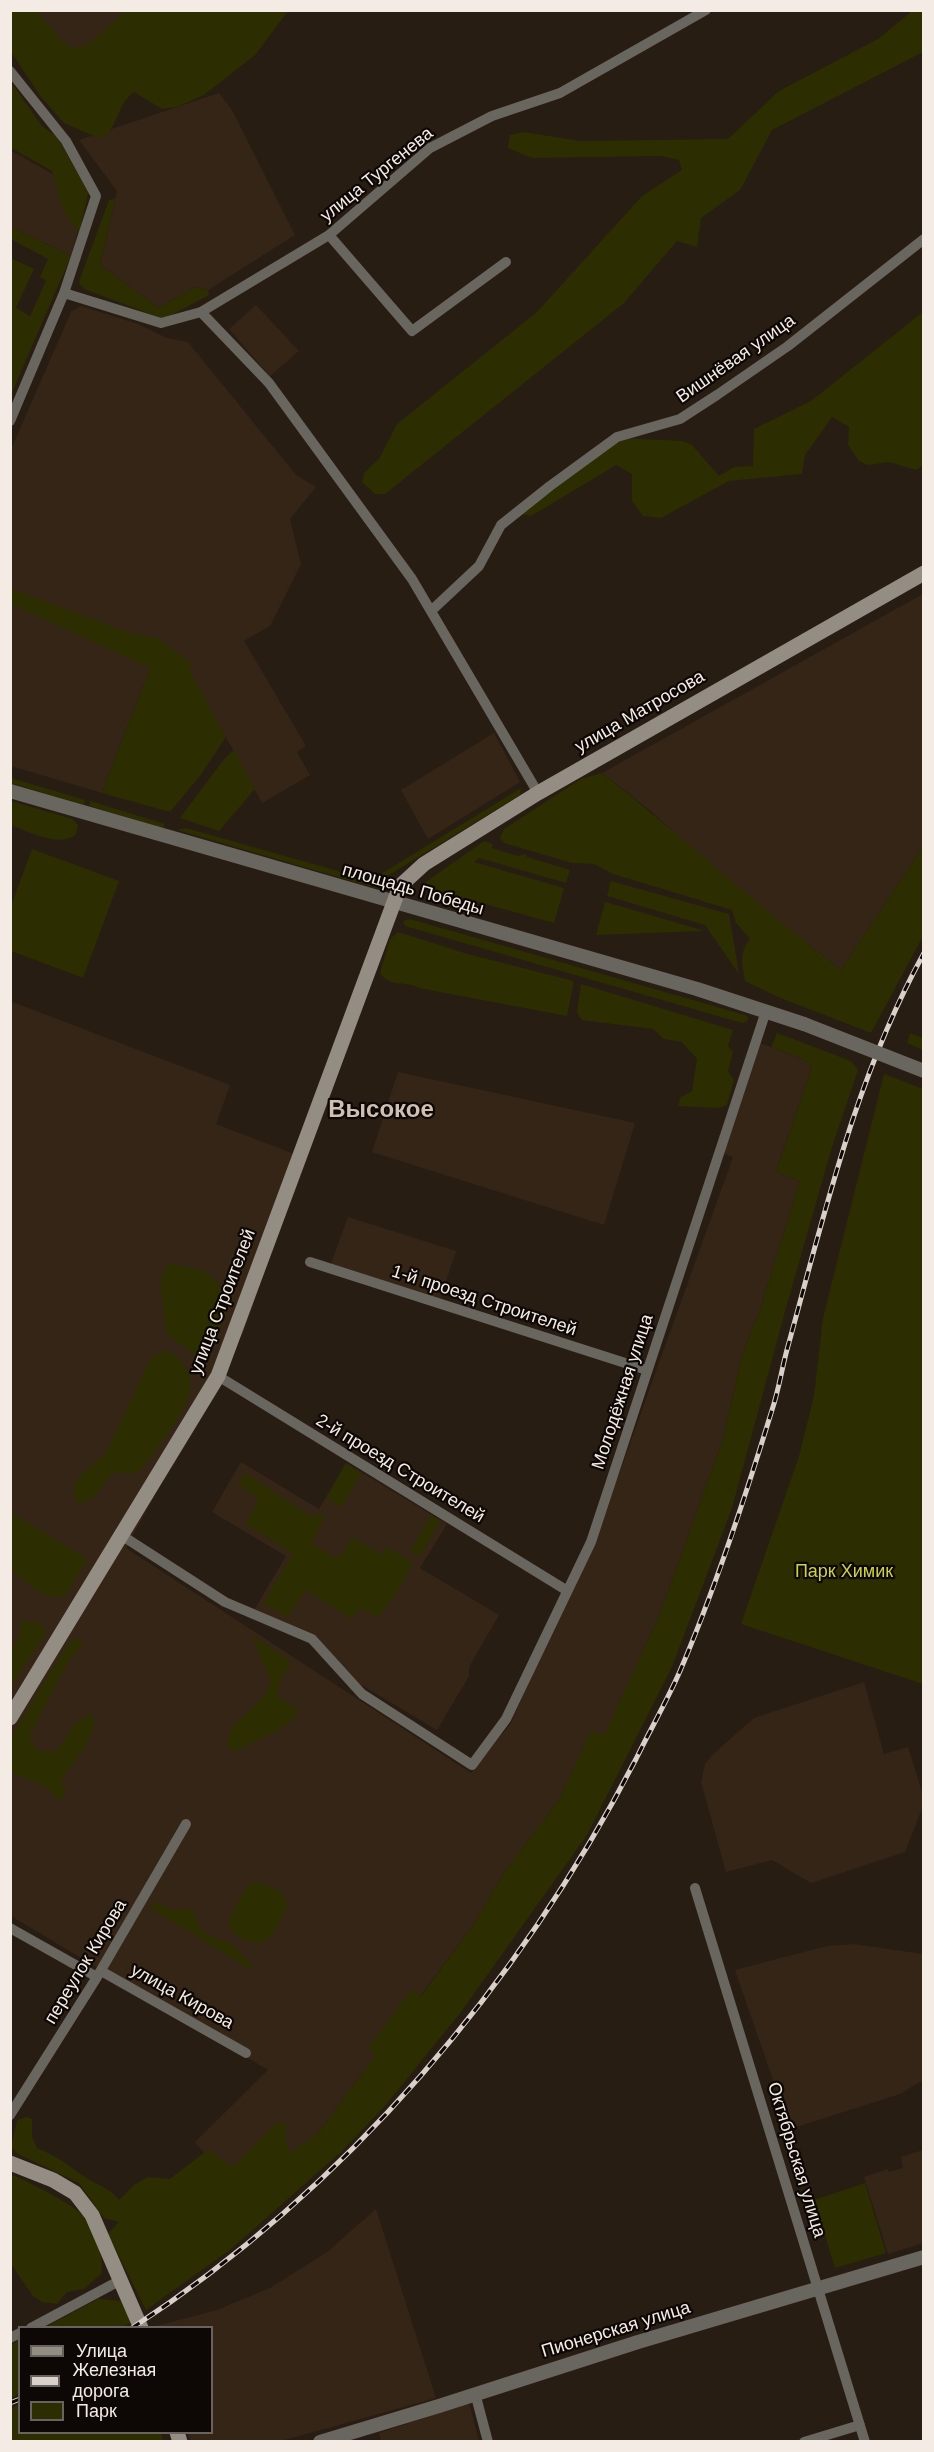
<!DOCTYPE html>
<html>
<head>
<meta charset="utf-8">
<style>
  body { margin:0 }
  #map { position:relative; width:934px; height:2452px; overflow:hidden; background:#281d13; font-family:Helvetica,sans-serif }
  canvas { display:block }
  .frame { position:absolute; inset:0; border:12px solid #f4ebe5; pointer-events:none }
  .legend { position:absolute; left:18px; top:2326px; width:195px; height:108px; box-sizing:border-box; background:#0d0805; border:2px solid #69635f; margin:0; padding:8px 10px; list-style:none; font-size:18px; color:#f4ebe5 }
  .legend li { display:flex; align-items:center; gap:12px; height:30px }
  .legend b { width:30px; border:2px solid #69635f }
</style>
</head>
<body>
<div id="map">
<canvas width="934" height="2452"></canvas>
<div class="frame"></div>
<ul class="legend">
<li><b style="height:8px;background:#948d83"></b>Улица</li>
<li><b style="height:8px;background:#d9d0ca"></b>Железная дорога</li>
<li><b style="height:16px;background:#2c2d00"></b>Парк</li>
</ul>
</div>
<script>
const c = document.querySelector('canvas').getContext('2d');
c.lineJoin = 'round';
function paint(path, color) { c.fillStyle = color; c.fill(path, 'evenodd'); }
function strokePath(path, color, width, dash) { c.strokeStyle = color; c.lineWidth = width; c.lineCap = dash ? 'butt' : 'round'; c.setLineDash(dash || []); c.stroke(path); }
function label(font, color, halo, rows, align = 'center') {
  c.font = font + ' Helvetica,sans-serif'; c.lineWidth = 4.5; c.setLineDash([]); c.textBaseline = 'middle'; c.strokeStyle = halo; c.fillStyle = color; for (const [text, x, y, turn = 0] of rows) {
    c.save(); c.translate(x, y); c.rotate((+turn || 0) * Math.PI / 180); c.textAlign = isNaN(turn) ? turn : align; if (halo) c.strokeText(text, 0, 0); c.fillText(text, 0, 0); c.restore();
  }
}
const built = new Path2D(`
  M10 11H144L48 90Z
  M219 93 232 110 295 235 208 290 195 287 159 308 100 265 117 191 79 140Z
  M10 150 88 194 71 256 11 227Z
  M256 305 299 351 270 376 229 329Z
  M81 306 138 324 167 338 188 342 296 475 316 487 290 519 301 564 270 626 244 641 306 746 297 752 310 775 262 803 222 730 150 668 102 793 11 766V449L71 312Z
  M923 594V847L841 970 744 894 647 808 602 773Z
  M494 733 520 782 428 839 401 790Z
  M10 1001 230 1085 216 1124 302 1157 244 1331 126 1548 471 1773 511 1723 618 1477 733 1157 721 1153 757 1042 803 1059 812 1066 776 1172 800 1181 759 1313 742 1355 723 1440 659 1616 604 1736 591 1732 560 1798 503 1874 474 1924 318 2133 242 2198 195 2142 268 2070 11 1916Z
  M398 1072 635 1123 604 1225 372 1152Z
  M348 1217 456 1251 440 1299 330 1266Z
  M241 1462 319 1509 346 1463 447 1524 420 1568 499 1615 469 1667V1676L437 1730 353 1680 326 1647 254 1610 286 1556 212 1512Z
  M864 1682 884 1754 908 1747 923 1795V1806L905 1852 811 1883 772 1860 726 1872 701 1782 705 1764 711 1756 754 1718Z
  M853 1944 923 1954V2080L900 2094 790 2129 735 1970 827 1946Z
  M923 2150V2243L888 2254 864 2177 888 2169 889 2172 903 2168 901 2157Z
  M376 2209 436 2398 281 2441H190L187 2433 212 2432V2328L152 2327 217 2310 270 2288 327 2252Z
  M469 2403 479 2441H381L379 2433Z`);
const green = new Path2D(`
  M10 11H36L63 42 74 48 87 45 126 11H288L255 55 204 95 177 107 162 109 134 92C116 106 120 123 103 138L96 137 64 123 41 97 11 52Z
  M912 11H923V52L772 130 740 190 701 218 697 247 677 241 624 303 385 494H375L362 482 364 473 379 459 397 424 537 312 642 196 682 170 679 160 661 156 532 158 508 148 510 135 524 132 580 141 728 139 779 91 878 39Z
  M10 81 42 126 57 137 84 184 88 194 79 233 64 212 52 171 11 148Z
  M115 199 100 265 159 308 195 287 208 290 209 295 164 319 84 289 79 283 81 276 109 200Z
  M11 227 71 256 11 395V258L34 269 16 308 30 316 46 281 40 277 48 259 11 239Z
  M923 312 924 465 916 470 889 462 868 465 859 461 848 445 849 427 832 417 805 455 802 474 729 481 661 518 643 516 632 501V474L616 465 531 516 522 514 622 438 682 441 692 445 719 476 734 467 753 466 754 429 811 401Z
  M10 588 130 633 158 638 191 663 189 670 226 737 200 776 170 812 102 793 150 668 11 604Z
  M234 750 255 789 219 831 180 818 225 758Z
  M602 773C683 837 759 907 841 970L923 847V936L871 1033 778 997 745 981C742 964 739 952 750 939L736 923 732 910 613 874 594 864 572 863 504 843 500 838 504 829 581 779Z
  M11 778 85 800 84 805 11 783Z
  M521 788 520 795 384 878 376 877Z
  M11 801 72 819 78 825 76 834C61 849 27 831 11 825Z
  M90 801 165 824 163 828 89 806Z
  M186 828 380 883 376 888 177 830Z
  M484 841 493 844 492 848 518 856 526 854 527 857 570 870 566 883 479 858 474 862 564 888 554 923 420 886Z
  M32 849 119 881 83 978 11 951V906Z
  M611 881 729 914 739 974 705 925 607 896Z
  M605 902H606L705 931 596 935Z
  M410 919 745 1015 749 1018 746 1022 742 1023 405 926 403 921Z
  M398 932 471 955 574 981 567 1016 419 988C406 980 389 988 380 973L390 939Z
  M581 984 733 1030 728 1046 733 1052 728 1071 734 1080 727 1105 718 1108 678 1106 681 1097 692 1091 697 1059 682 1042 664 1039 653 1029 582 1020 577 1013Z
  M777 1033 851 1061 858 1070 832 1147 786 1308 732 1508 672 1667 587 1835 461 2012 385 2106 341 2152 231 2249 146 2310 108 2234 119 2222 104 2218 79 2183 18 2154 11 2147 17 2120 27 2117 32 2119V2137L37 2148C60 2158 65 2163 85 2177 97 2186 110 2187 119 2200L134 2185 148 2177 170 2179 205 2152 211 2151 231 2166 236 2164 273 2125 284 2122 287 2127 285 2138 290 2153 318 2133 376 2055 368 2048 412 1989 421 1996 474 1924 503 1874 560 1798 591 1731 604 1735 659 1616 723 1440 742 1355 759 1313 800 1181 776 1172 812 1067 803 1059 771 1047Z
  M910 1033 923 1038V1050L907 1043Z
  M884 1074 923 1089V1684L741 1624 799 1456 814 1396 823 1318Z
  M173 1264 202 1270 219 1283 225 1317 201 1358 172 1339 166 1331 160 1281 167 1265Z
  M169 1351C176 1357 184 1362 188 1371 202 1399 156 1448 140 1471L129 1474 113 1472 94 1497 78 1504 73 1494 78 1478 107 1451 149 1361 158 1353Z
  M346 1463 361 1473 341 1507 326 1498Z
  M245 1473 311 1516 321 1514 325 1517 311 1543 335 1558 344 1552 352 1537 382 1555 387 1546 413 1563 400 1588 378 1618 360 1608 352 1619 306 1590 287 1617 263 1604 293 1553 245 1524 257 1503 256 1497 237 1484Z
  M10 1512 88 1559 65 1596C46 1603 24 1580 11 1569Z
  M431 1515 440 1520 420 1557 410 1551Z
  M21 1621 41 1623 46 1633 11 1687V1651L20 1633Z
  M253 1636 289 1660 290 1667 281 1677 277 1696 299 1711C292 1727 253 1742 237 1750H230L227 1745 232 1727 266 1694 271 1682C268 1672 253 1641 253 1636Z
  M76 1639H80L83 1644 70 1659 30 1735 35 1748C63 1760 61 1740 74 1725 77 1721 85 1718 89 1714L94 1716V1727L87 1744 60 1782 66 1790 63 1799H58L45 1787 11 1772V1737L67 1645Z
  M255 1881 282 1892 288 1905C282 1916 276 1934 266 1941 259 1945 254 1943 248 1941 223 1931 226 1923 238 1902 243 1893 246 1886 255 1881Z
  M155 1902 173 1910 192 1909 201 1929 210 1936 232 1944 253 1966 251 1970 152 1909V1905Z
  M10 2174C28 2181 72 2204 84 2216 95 2228 105 2259 101 2274L84 2289 67 2292 57 2304 42 2302 33 2296 11 2264Z
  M865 2183 886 2253 835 2268 814 2200Z
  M98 2299 121 2301 132 2322 123 2327 44 2328Z
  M19 2340V2394L11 2398V2345Z
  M19 2404 20 2432 161 2433 163 2441H11V2409Z`);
const minor = new Path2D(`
  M10 71 66 141 96 196 64 293 10 421
  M329 235 412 331 506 262
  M64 293 161 323 201 312 269 383 412 579 538 793
  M201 312 329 235 430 148 492 116 560 93 706 10
  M431 611 479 566 501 525 550 486 617 437 680 419 717 395 788 346 924 239
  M310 1262 647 1370
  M218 1376 566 1590
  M121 1535 225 1602 312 1639 362 1694 472 1765 506 1719 591 1542 766 1011
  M695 1888 865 2442
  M10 1928 97 1977
  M101 1971 246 2053
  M10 2115 97 1977 186 1824
  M31 2328 119 2281
  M10 2338 20 2333
  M475 2393 488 2442
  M804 2442 860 2425`);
const tertiary = new Path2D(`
  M10 791 697 989 804 1024
  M320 2442 439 2406 638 2342 924 2257`);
const secondary = new Path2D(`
  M10 1718 218 1376 400 886 424 864 538 793 924 573
  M10 2163 53 2180 75 2193 92 2215 141 2328
  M177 2432 180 2442`);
const rail = new Path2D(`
  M132 2328C347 2188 519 1985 636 1759 650 1730 667 1701 680 1671 716 1587 745 1498 772 1410 779 1389 782 1367 788 1346 825 1212 856 1076 924 953
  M10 2403 20 2399`);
const tertiaryBridge = new Path2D(`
  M804 1024 924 1071`);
const streetNames = [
  ["улица Тургенева",377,175,-39],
  ["Вишнёвая улица",736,359,-35],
  ["улица Матросова",640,712,-30],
  ["площадь Победы",413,890,16],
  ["1-й проезд Строителей",484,1301,18],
  ["улица Строителей",223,1302,-69],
  ["Молодёжная улица",623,1392,-72],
  ["2-й проезд Строителей",400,1469,31],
  ["переулок Кирова",86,1962,-59],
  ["улица Кирова",182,1997,29],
  ["Октябрьская улица",796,2160,73],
  ["Пионерская улица",616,2330,-17]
];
const parkNames = [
  ["Парк Химик",844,1572]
];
const districtNames = [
  ["Высокое",381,1110]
];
paint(built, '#352517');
paint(green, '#2c2d00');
strokePath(minor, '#69655f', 10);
strokePath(tertiary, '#69655f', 14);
strokePath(secondary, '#948d83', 15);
strokePath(rail, '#d9d0ca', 5);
strokePath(rail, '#0d0805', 3, [9]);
strokePath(tertiaryBridge, '#69655f', 14);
label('18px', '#f4ebe5', '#0d0805', streetNames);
label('18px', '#cdd248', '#0d0805', parkNames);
label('bold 24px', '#d0c0b4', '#0d0805', districtNames);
</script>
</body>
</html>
